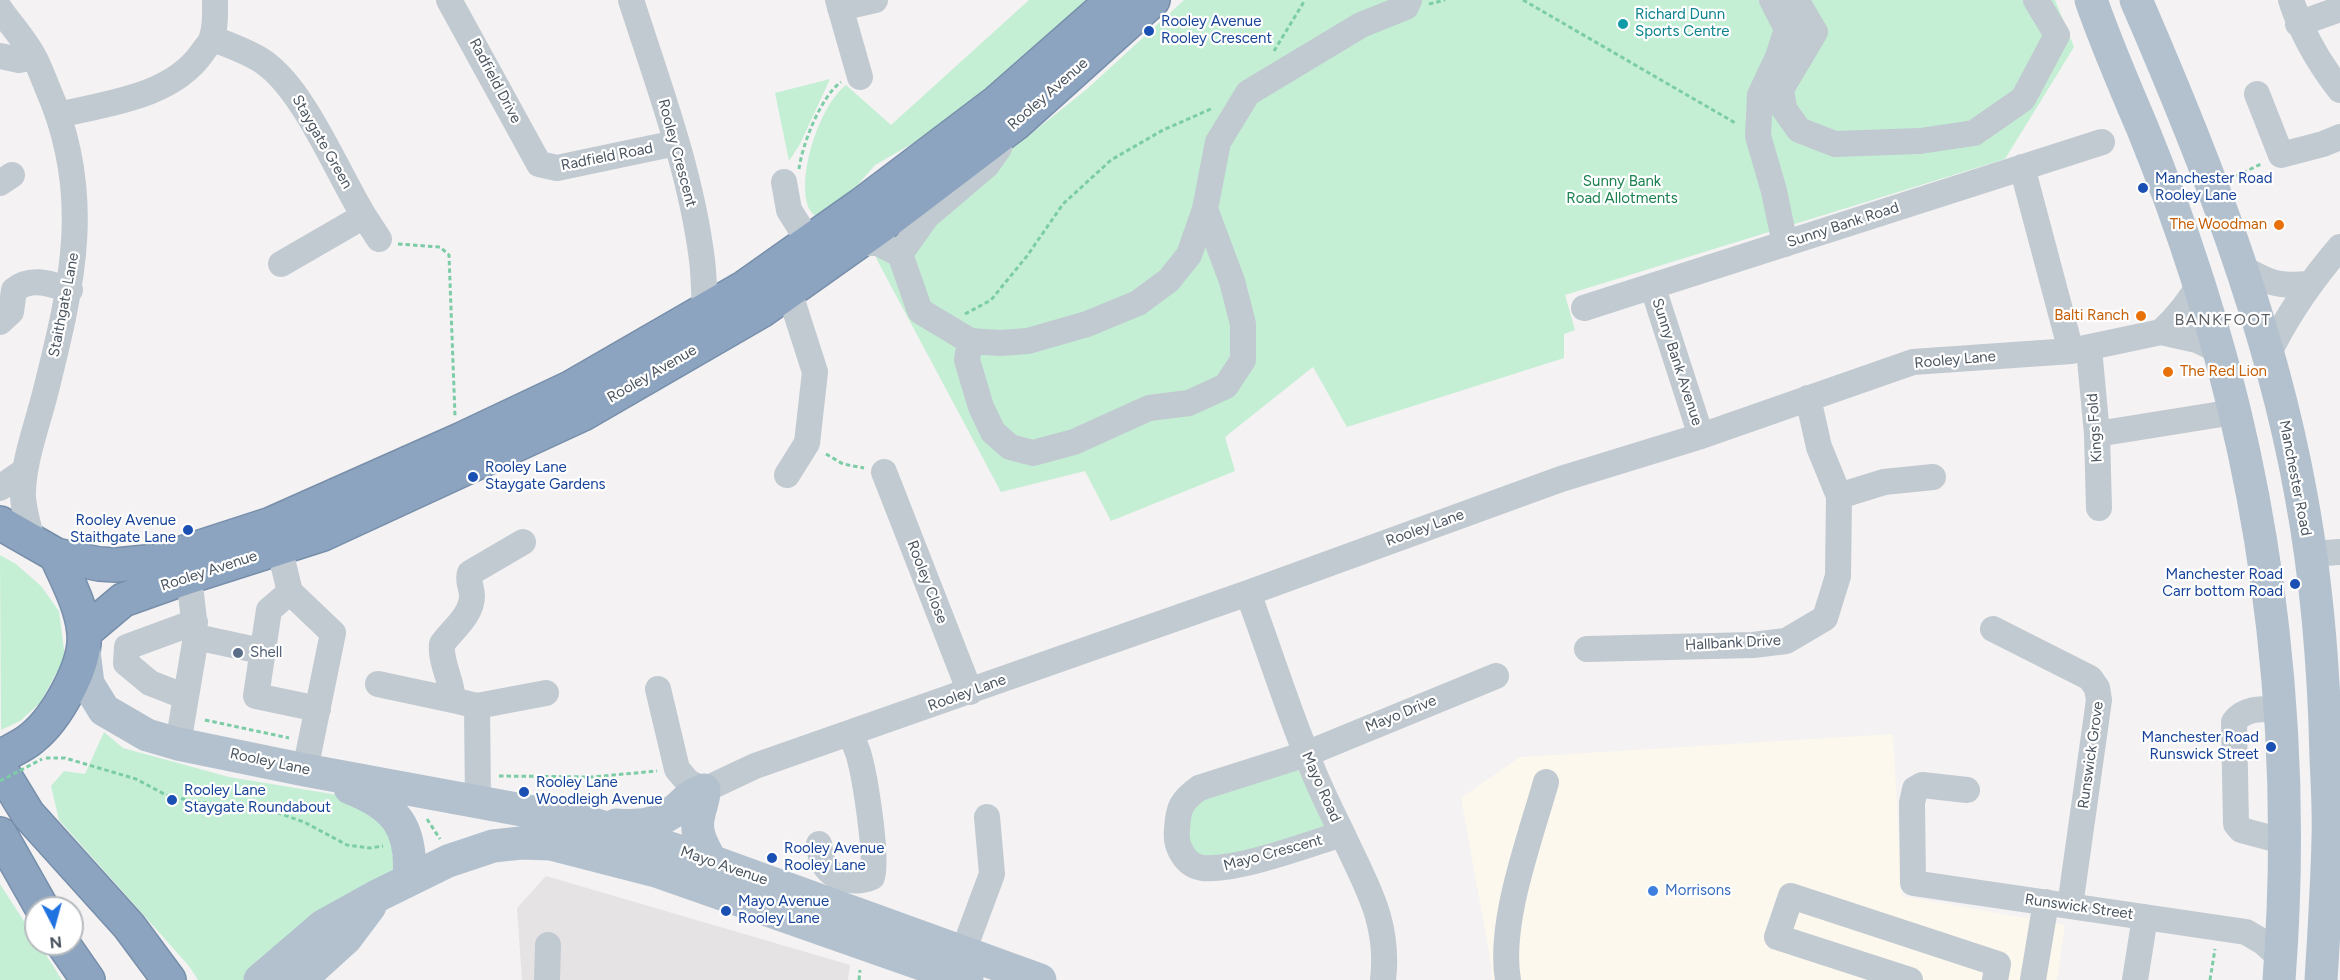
<!DOCTYPE html>
<html>
<head>
<meta charset="utf-8">
<style>
  body { margin:0 }
  #map { position:relative; width:2340px; height:980px; overflow:hidden; background:#f4f2f2; font-family:Figtree,sans-serif }
  canvas { display:block }
  .north { position:absolute; left:24px; top:896px; width:60px; height:60px; box-sizing:border-box; background:#fff; border:2px solid #b7bbbf; border-radius:50%; rotate:174deg; font-size:16px; font-weight:700; line-height:24px; text-align:center; color:#4a5560 }
  .north::after { content:''; display:block; margin:auto; width:21px; height:27px; background:#2072e1; clip-path:polygon(50% 0,100% 100%,50% 72%,0 100%) }
</style>
</head>
<body>
<div id="map">
<canvas width="2340" height="980"></canvas>
<div class="north">N</div>
</div>
<script>
const c = document.querySelector('canvas').getContext('2d');
c.lineJoin = 'round';
function paint(path, color) { c.fillStyle = color; c.fill(path, 'evenodd'); }
function strokePath(path, color, width, dash) { c.strokeStyle = color; c.lineWidth = width; c.lineCap = dash ? 'butt' : 'round'; c.setLineDash(dash || []); c.stroke(path); }
function label(font, color, halo, rows, align = 'center') {
  c.font = font + ' Figtree,sans-serif'; c.lineWidth = 4.5; c.setLineDash([]); c.textBaseline = 'middle'; c.strokeStyle = halo; c.fillStyle = color; for (const [text, x, y, turn = 0] of rows) {
    c.save(); c.translate(x, y); c.rotate((+turn || 0) * Math.PI / 180); c.textAlign = isNaN(turn) ? turn : align; if (halo) c.strokeText(text, 0, 0); c.fillText(text, 0, 0); c.restore();
  }
}
const commercial = new Path2D(`
  M1893 734 1902 896 2065 925 2057 980H1492L1491 963 1461 798 1520 757Z`);
const education = new Path2D(`
  M546 876 850 965 848 980H522L517 908Z`);
const green = new Path2D(`
  M1029 0H1089L1046 41 951 118 936 130 875 165 847 197 816 217C813 214 809 210 808 206 797 174 820 105 846 85L891 125Z
  M1184 0H2055L2074 47 2005 159 1565 295 1575 330 1564 334V358L1347 427 1313 367 1225 437 1235 471 1111 521 1085 471 1001 492 876 258 1087 89Z
  M830 79 800 144 789 161 775 93Z
  M0 555 16 564 41 586 59 611 65 657 40 703 20 721 1 730Z
  M104 732 123 748 229 777 344 796 388 824 395 870 248 980H198L189 966 59 820 51 786 64 771 85 774Z
  M1292 770 1299 771 1326 825 1322 831 1214 863 1188 848 1190 807 1197 798Z
  M0 884 36 940V944H39L62 980H0Z`);
const path = new Path2D(`
  M1523 0 1737 124
  M1429 4 1445 0
  M1274 51 1305 0
  M799 169C802 145 821 96 841 82
  M2236 176 2263 163
  M398 244 440 247 449 255 455 416
  M965 314 991 300 1027 256 1063 204 1111 160 1163 130 1213 108
  M826 454 843 464 864 468
  M205 720 289 738
  M46 758H65L136 779 166 795 196 802 267 809 304 822 347 845 370 848 383 846
  M499 776 592 777 657 771
  M427 819 440 839
  M859 980 860 970
  M2210 980 2215 949`);
const minor = new Path2D(`
  M449 0 539 164 557 168 676 143
  M631 0C658 84 691 171 702 260 704 276 704 293 705 310
  M838 0 860 77
  M1772 0 1787 29 1778 57 1760 95 1758 136 1774 191 1785 244
  M1796 0 1815 32 1781 89 1784 109 1799 130 1835 144 1920 141 1974 133 2023 99 2057 35 2036 0
  M2291 0C2302 34 2318 62 2340 90
  M840 8 875 0
  M0 9C11 25 25 40 34 57 39 66 43 77 47 87 94 193 73 282 46 390 38 423 22 464 23 497 24 512 29 527 32 541
  M2298 24 2340 9
  M212 38C228 45 244 50 259 59 302 84 337 172 364 216
  M0 56 19 60 34 57
  M2257 94 2281 155 2323 144 2340 137
  M59 115C108 103 171 97 202 53 205 48 211 43 212 37 216 26 215 11 215 0
  M2022 167 2071 351
  M784 182 789 210 809 242
  M0 183 12 175
  M857 243H878L900 254 920 311 970 341 1000 343 1028 341 1087 324 1138 303 1169 280 1189 255 1205 209 1218 142 1248 93 1361 25 1406 7 1409 0
  M900 254 927 216 987 165 999 148
  M281 264 364 216 379 239
  M2241 267C2267 282 2277 287 2308 284
  M1653 288 1701 436
  M1584 308 2102 142
  M0 322 11 312 14 290C31 276 51 284 70 290
  M2161 332C2177 317 2189 303 2199 284
  M970 341 967 360 981 407 993 432 1010 447 1033 453 1074 442 1149 408 1189 403 1226 386 1243 360V324L1232 281 1205 209
  M2089 349 2097 434 2099 508
  M2268 355C2287 315 2311 281 2340 247
  M2097 434 2234 412
  M884 472 970 692
  M787 475 807 443 815 372 789 291
  M0 488 24 471
  M1839 496 1884 482 1933 477
  M279 547 290 592
  M2310 554 2340 552
  M1248 593C1268 647 1285 701 1306 753 1316 780 1329 807 1342 833 1365 884 1390 920 1383 980
  M1993 629 2090 678 2097 688 2099 700 2070 906
  M196 637 261 651
  M1587 649 1753 645 1786 641 1825 618 1838 576 1839 496 1819 447 1808 398
  M378 684 453 700
  M658 689 677 769 688 782 704 790 755 766 1248 593 1561 479 1701 436 1913 362 2071 351 2161 332 2197 340 2218 350
  M186 697 150 683 126 663 127 647 195 622
  M477 706 546 693
  M2280 709C2263 709 2245 707 2234 722L2236 824 2241 830 2286 842
  M178 744 196 637 191 594 185 578
  M305 770 333 633 290 592 269 610 256 696 318 709
  M1967 790 1922 785 1915 789 1912 803 1913 883 2246 932 2263 942 2281 958
  M478 801 477 706 453 700C452 681 440 662 442 644 452 630 472 615 472 596 472 587 467 581 470 573L523 542
  M1342 834C1306 845 1238 871 1203 868 1185 866 1175 846 1177 830 1178 808 1181 801 1199 788L1306 754 1496 676
  M819 844C820 850 820 857 823 862 831 880 856 884 872 877 878 858 865 777 859 756 857 748 853 741 850 734
  M963 952 992 874 987 817
  M547 980 548 945
  M1508 980C1498 923 1530 839 1546 782
  M1910 980 1777 937 1791 896 1998 964 1995 980
  M2033 980 2046 902
  M2135 980 2145 917`);
const major = new Path2D(`
  M2091 0C2106 43 2124 85 2142 127 2163 178 2182 231 2199 284 2271 508 2297 746 2279 980
  M2136 0C2205 159 2270 323 2301 495 2317 581 2324 669 2326 757 2327 784 2329 811 2328 838 2327 885 2324 933 2321 980
  M84 651 88 684 104 710 147 735 178 744 305 770 587 822 711 861 1040 980
  M350 788C396 806 413 828 409 879
  M616 825C642 827 657 825 678 808 688 799 690 795 704 790 704 802 701 804 699 814 694 833 703 846 711 861
  M260 980 323 926 379 895 448 861 493 846 521 843 551 844 656 871 967 980
  M300 980 346 938 370 906`);
const highway = new Path2D(`
  M0 523 56 555 99 564 116 565 157 561 271 524 460 440 570 388 745 287 861 205 997 102 1113 0
  M85 632 123 600 185 578 323 534 583 414 761 311 878 228 1015 124 1153 0
  M0 757C10 751 23 746 32 738 56 719 87 665 84 633 82 607 67 580 56 555
  M0 768 28 814 129 926 169 980
  M0 834 42 908
  M63 944 88 980`);
const pathBridge = new Path2D(`
  M0 781 42 759`);
const markers = [
  [1623,24,6,"#0f9aa8"],
  [1149,31,6,"#1a4fb4"],
  [2143,188,6,"#1a4fb4"],
  [2279,225,6,"#e8710a"],
  [2141,316,6,"#e8710a"],
  [2168,372,6,"#e8710a"],
  [473,477,6,"#1a4fb4"],
  [188,530,6,"#1a4fb4"],
  [2295,584,6,"#1a4fb4"],
  [238,653,6,"#5c6f8a"],
  [2271,747,6,"#1a4fb4"],
  [524,792,6,"#1a4fb4"],
  [172,800,6,"#1a4fb4"],
  [772,858,6,"#1a4fb4"],
  [1653,891,6,"#3f7fe0"],
  [726,911,6,"#1a4fb4"]
];
const cultureNames = [
  ["Richard Dunn",1635,15],
  ["Sports Centre",1635,32]
];
const transitNames = [
  ["Rooley Avenue",1161,22],
  ["Rooley Crescent",1161,39],
  ["Manchester Road",2155,179],
  ["Rooley Lane",2155,196],
  ["Rooley Lane",485,468],
  ["Staygate Gardens",485,485],
  ["Rooley Avenue",176,521,"right"],
  ["Staithgate Lane",176,538,"right"],
  ["Manchester Road",2283,575,"right"],
  ["Carr bottom Road",2283,592,"right"],
  ["Manchester Road",2259,738,"right"],
  ["Runswick Street",2259,755,"right"],
  ["Rooley Lane",536,783],
  ["Woodleigh Avenue",536,800],
  ["Rooley Lane",184,791],
  ["Staygate Roundabout",184,808],
  ["Rooley Avenue",784,849],
  ["Rooley Lane",784,866],
  ["Mayo Avenue",738,902],
  ["Rooley Lane",738,919]
];
const streetNames = [
  ["Radfield Drive",495,81,62],
  ["Rooley Avenue",1048,94,-41],
  ["Staygate Green",322,142,60],
  ["Rooley Crescent",677,153,75],
  ["Radfield Road",607,157,-11],
  ["Sunny Bank Road",1843,225,-18],
  ["Staithgate Lane",64,305,-79],
  ["Rooley Lane",1955,360,-5],
  ["Sunny Bank Avenue",1677,362,72],
  ["Rooley Avenue",652,374,-30],
  ["Kings Fold",2095,428,-94],
  ["Manchester Road",2295,478,79],
  ["Rooley Lane",1425,528,-20],
  ["Rooley Avenue",209,571,-18],
  ["Rooley Close",927,582,69],
  ["Hallbank Drive",1733,643,-3],
  ["Rooley Lane",967,693,-20],
  ["Mayo Drive",1401,714,-22],
  ["Runswick Grove",2091,755,-82],
  ["Rooley Lane",270,762,12],
  ["Mayo Road",1321,787,66],
  ["Mayo Crescent",1273,853,-15],
  ["Mayo Avenue",724,866,19],
  ["Runswick Street",2079,907,8]
];
const parkNames = [
  ["Sunny Bank",1622,182],
  ["Road Allotments",1622,199]
];
const foodNames = [
  ["The Woodman",2267,225],
  ["Balti Ranch",2129,316],
  ["The Red Lion",2180,372,"left"]
];
const serviceNames = [
  ["Shell",250,653]
];
const shopNames = [
  ["Morrisons",1665,891]
];
const neighbourhoodNames = [
  ["BANKFOOT",2223,320]
];
paint(commercial, '#fcf8ee');
paint(education, '#e5e3e4');
paint(green, '#c4efd5');
strokePath(highway, '#778fab', 36);
strokePath(path, '#7ccda6', 3, [4.5, 3]);
strokePath(minor, '#c1c9d1', 26);
strokePath(major, '#b3c1cf', 33);
strokePath(highway, '#8ca4bf', 33);
strokePath(pathBridge, '#7ccda6', 3, [4.5, 3]);
for (const [x, y, r, color] of markers) { const dot = new Path2D(); dot.arc(x, y, r, 0, 2 * Math.PI); c.fillStyle = color; c.fill(dot); strokePath(dot, '#fff', 2); }
label('15px', '#0d838f', '#fff', cultureNames, 'left');
label('15px', '#164399', '#fff', transitNames, 'left');
label('15px', '#4a5560', '#fff', streetNames);
label('15px', '#1b814f', '#fff', parkNames);
label('15px', '#c56008', '#fff', foodNames, 'right');
label('15px', '#4e5e75', '#fff', serviceNames, 'left');
label('15px', '#366cbe', '#fff', shopNames, 'left');
c.letterSpacing = '1.5px';
label('16px', '#5f6267', '#fff', neighbourhoodNames);
c.letterSpacing = '0px';
</script>
</body>
</html>
